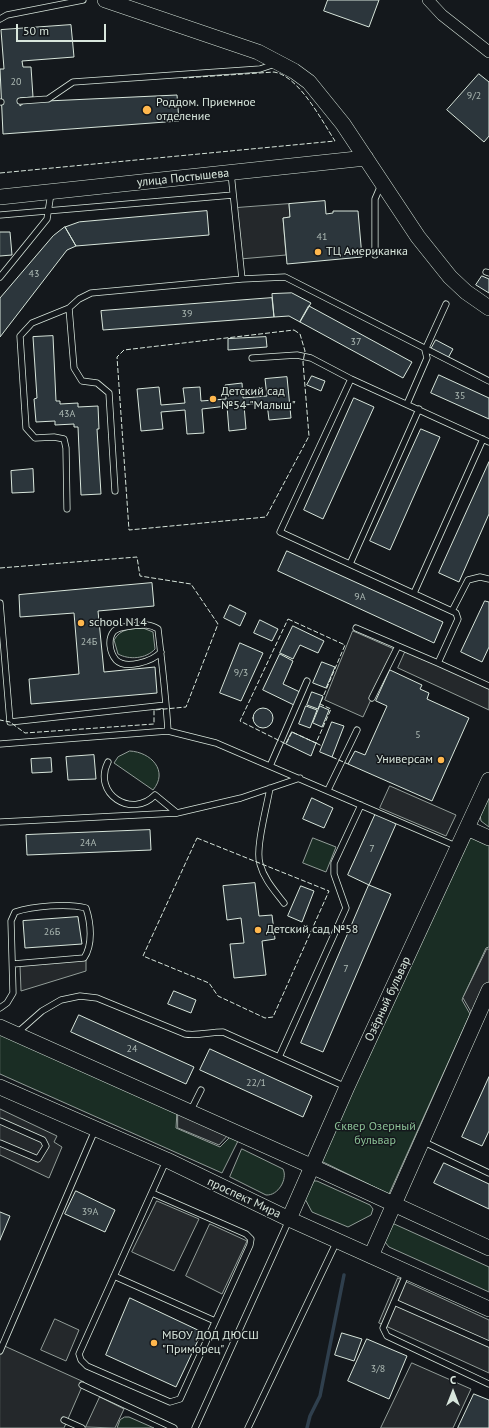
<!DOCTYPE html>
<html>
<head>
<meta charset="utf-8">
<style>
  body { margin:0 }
  #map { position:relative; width:489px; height:1428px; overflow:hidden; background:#14181c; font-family:"PT Sans",sans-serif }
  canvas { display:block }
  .north { position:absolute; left:433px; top:1372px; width:40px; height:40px; -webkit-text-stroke:3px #14181c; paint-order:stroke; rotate:0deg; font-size:11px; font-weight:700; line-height:16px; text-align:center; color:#d8e6dc }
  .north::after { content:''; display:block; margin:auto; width:14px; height:18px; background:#d8e6dc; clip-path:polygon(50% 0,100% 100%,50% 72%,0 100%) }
  .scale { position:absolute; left:16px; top:24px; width:90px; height:18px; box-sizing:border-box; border:2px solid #d8e6dc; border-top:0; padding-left:5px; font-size:12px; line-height:14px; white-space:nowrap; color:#d8e6dc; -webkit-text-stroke:3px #14181c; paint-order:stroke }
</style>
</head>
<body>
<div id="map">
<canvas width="489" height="1428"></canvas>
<div class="north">С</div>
<div class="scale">50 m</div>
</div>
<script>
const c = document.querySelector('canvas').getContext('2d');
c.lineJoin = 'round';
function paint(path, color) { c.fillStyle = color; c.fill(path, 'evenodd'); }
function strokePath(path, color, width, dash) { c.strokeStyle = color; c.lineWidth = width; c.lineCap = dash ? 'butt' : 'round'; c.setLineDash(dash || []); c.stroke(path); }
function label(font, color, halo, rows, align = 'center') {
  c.font = font + ' "PT Sans",sans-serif'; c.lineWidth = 3; c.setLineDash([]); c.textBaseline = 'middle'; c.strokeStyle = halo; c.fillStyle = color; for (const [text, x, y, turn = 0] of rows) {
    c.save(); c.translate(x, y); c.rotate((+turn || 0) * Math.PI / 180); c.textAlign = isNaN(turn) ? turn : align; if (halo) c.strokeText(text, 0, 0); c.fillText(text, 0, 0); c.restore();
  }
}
const green = new Path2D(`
  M143 628 153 632 155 649C146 659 129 660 118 654L114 640C121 628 131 629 143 628Z
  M130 751C151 752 169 771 153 790L114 763 118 757Z
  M489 795V827L481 821 480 815Z
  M470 836 489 844V947L486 948 462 1000 470 1014 389 1194 321 1161Z
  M313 838 336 847 326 872 303 863Z
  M0 1034 177 1111 176 1128 220 1147 233 1134 240 1137 222 1173 0 1074Z
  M242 1149 283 1169C288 1179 278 1196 266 1195L230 1177Z
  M310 1181H317L370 1205 373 1209 371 1215 348 1227 312 1212 304 1197Z
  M392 1223 489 1267V1292L389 1247 385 1242Z
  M125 1417H129L154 1428H117L120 1420Z`);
const parking = new Path2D(`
  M289 204 290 217 283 218 286 255 240 259 236 208Z
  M353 631 394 649 363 717 325 700Z
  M406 650 489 688V710L398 668Z
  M390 786 456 815 446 836 380 808Z
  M487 949H489V981L474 1017 463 998Z
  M86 960V971L21 991 20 965Z
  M0 1109 57 1136 54 1142 62 1147 49 1178 0 1155Z
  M178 1111 229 1134 219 1145 178 1128Z
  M157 1201 199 1219 174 1271 132 1252Z
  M210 1224 247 1241 222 1294 186 1276Z
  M398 1278 489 1320V1373L379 1323Z
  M55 1319 79 1330 66 1361 41 1350Z
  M0 1344 84 1382 64 1428H0Z
  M412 1363 471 1389 453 1428H381Z
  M100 1397 124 1409 115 1428 86 1427Z`);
const stream = new Path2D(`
  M307 1428 310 1416 320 1396 344 1275`);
const building = new Path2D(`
  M328 0H379L369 27 324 11Z
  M71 25 74 57 22 61 23 67H31L33 97 20 98V106L25 102 177 95 179 121 3 134 0 69H4L1 30Z
  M479 74 489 82V136L484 142 447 110Z
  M325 201 326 214 333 213V211H358L362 257 287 264 283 218 290 217 289 204Z
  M207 211 209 235 76 246 65 227 79 222Z
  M65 227 76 246 67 250 0 337V298L53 236Z
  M0 232H10L12 255 0 256Z
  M482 276 489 279V293L476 285Z
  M292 293 311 303 300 322 289 316 274 317 272 294Z
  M272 298 274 317 103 330 101 311Z
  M309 306 412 362 403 378 300 322Z
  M53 336 56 401H60V404L78 403V407L98 406 99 429H97L101 494 81 495 78 427H74V424L55 425V421L36 422 34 399 37 398 33 337Z
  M266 337 267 347 228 350V339Z
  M436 340 453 349 448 358 431 349Z
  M439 375 489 398V419L431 393Z
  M312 376 325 381 321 391 307 385Z
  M287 377 291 418 269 420 267 403 244 405 246 429 229 431 227 406 202 409 204 433 187 434 185 410 161 412 163 429 141 431 137 389 159 387 161 405 185 403 183 388 200 387 201 401 226 399 225 385 242 383 243 398 267 396 265 379Z
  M354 398 374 407 323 519 304 510Z
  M421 429 440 437 390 550 370 541Z
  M489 462V514L459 582 439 573Z
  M33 469 34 492 12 493 11 471Z
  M287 551 443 622 434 643 278 571Z
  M152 583 154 606 98 611 104 672 155 667 157 693 31 704 29 679 79 674 74 613 20 617 19 595Z
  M485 601 489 602V647L482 662 461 652Z
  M230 605 246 613 240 626 224 618Z
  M260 620 278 629 272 641 254 633Z
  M293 626 324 641 318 653 300 645 293 659 280 653Z
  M240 643 263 653 241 701 220 693Z
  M280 654 293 661 283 684 300 692 294 705 263 690Z
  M322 662 335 667 326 688 313 683Z
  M390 670 422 685 420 689 429 693 427 699 469 718 432 801 348 764 355 751 365 755 387 706 376 701Z
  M312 692 323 696 318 709 307 705Z
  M306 706 317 710 310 728 299 724Z
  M320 706 329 710 322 727 313 723Z
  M253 718a10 10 0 1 1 20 0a10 10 0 1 1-20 0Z
  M332 722 344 726 332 757 320 752Z
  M292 732 316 743 311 756 286 744Z
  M94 755 96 779 68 780 66 757Z
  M51 758 52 772 32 773 31 759Z
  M312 798 333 808 324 828 303 819Z
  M376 813 396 824 369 885 348 875Z
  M150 830 151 850 27 855 26 835Z
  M255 883 259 916 272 915 275 939 262 941 266 975 234 978 230 944 244 943 241 918 227 920 223 886Z
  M369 885 391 894 323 1052 301 1043Z
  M301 886 314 891 302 922 288 916Z
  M78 917 82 944 25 948 23 921Z
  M174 991 196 1000 191 1013 168 1004Z
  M79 1015 194 1067 186 1084 71 1032Z
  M210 1049 312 1096 303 1117 200 1070Z
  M489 1077V1131L482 1146 462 1137Z
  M444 1163 489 1184V1209L434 1183Z
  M76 1191 115 1210 105 1232 65 1214Z
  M0 1212 10 1216 0 1240Z
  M130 1298 202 1332 176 1387 106 1355Z
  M342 1333 362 1339 354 1361 335 1355Z
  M367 1339 407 1356 389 1399 348 1381Z
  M474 1394 489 1400V1428H458Z`);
const lane = new Path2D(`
  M0 19 7 15 83 0
  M20 101 48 99 73 82 260 69 275 64
  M0 102H1
  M231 173 242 279
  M0 215 233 195
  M375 255V199L381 185
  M486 272 489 273
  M0 277 47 219 51 193
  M252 358 297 355 311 358 351 379 489 442
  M351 379 280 532 456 613 458 619 438 663 489 686
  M407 404 427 358 425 350 446 304
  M115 491 109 393 97 383 82 381 74 368 69 308 79 299 91 293 242 279 285 277 489 381
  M67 509 66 448 64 439 54 437 35 438 26 428 20 336 32 323 69 308
  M350 564 419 409
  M414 593 483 439
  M0 603 10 722 166 705
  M452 611 468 580 480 577 489 579
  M356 628 438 663
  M161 652C153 661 126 670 116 660 110 653 107 639 114 631 119 627 125 627 131 626 141 625 149 623 158 629 162 663 166 697 168 731
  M372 698 398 646
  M0 744 168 731 216 743 458 847
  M108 762C92 794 132 819 155 795L177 813
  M270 766 307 681
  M270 788C267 806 255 849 260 864 264 879 274 890 284 903
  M328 790 357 730
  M0 822 177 813 241 798 300 778
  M0 1008 7 1003 13 993 11 921 15 912C33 906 68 903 86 908 91 923 93 945 84 958L13 964
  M17 1033 42 1011 61 1000 80 996 97 998 185 1034C198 1036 210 1032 223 1032L346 1087
  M279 1057 346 908 334 874V863L361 805
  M190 1112 201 1090
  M0 1121 43 1140 46 1146 38 1159 0 1143
  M422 1141 489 1173
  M152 1193 246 1234 251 1239 250 1245 180 1399 170 1402 87 1366 81 1360 79 1354 166 1161
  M407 1272 383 1328 387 1336 489 1384
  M114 1276 215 1321
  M394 1302 489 1344
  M0 1351 95 1130
  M82 1385 174 1428
  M64 1420 82 1428
  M195 1428 289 1220
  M248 1428 337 1241`);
const street = new Path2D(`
  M428 0 442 15 489 52`);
const secondary = new Path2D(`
  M105 0 258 52 294 71 309 82 343 124 418 237 450 277 466 292 489 308
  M0 197 366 158
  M467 828 489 838
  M0 1027 311 1166 489 1248
  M0 1087 167 1160 289 1219 489 1309
  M289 1219 347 1087 489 780
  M371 1256 489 990`);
const fence = new Path2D(`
  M0 173 335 141C322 121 299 76 274 72L183 78
  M294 330 300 334 305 351 303 362 309 436 266 517 129 530 117 357 124 350Z
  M0 568 137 557 140 576 191 584 218 624 186 707 154 710V724L25 733 10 722 0 720
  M288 619 345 645 320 704 331 709 316 743 292 732 286 744 240 721Z
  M316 743 322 746
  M332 757 348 764
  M197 838 329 891 273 1017 265 1018 218 996 209 983 143 956Z`);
const markers = [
  [147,110,5,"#ffb74d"],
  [318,252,4,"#ffb74d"],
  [213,399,4,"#ffb74d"],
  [81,623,4,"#ffb74d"],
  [441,760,4,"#ffb74d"],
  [258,930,4,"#ffb74d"],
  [154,1343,4,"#ffb74d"]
];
const numberNames = [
  ["20",16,82],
  ["9/2",474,96],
  ["41",322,237],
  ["43",34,274],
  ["39",187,314],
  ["37",356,342],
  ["35",460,396],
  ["43А",67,414],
  ["9А",360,597],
  ["24Б",89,642],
  ["9/3",241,673],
  ["5",418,735],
  ["24А",88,843],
  ["7",372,849],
  ["26Б",52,932],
  ["7",346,969],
  ["24",132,1049],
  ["22/1",256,1083],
  ["39А",90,1212],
  ["3/8",378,1369]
];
const poiNames = [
  ["Роддом. Приемное",156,103],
  ["отделение",156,117],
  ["ТЦ Американка",326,252],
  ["Детский сад",221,392],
  ["№54 \"Малыш\"",221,406],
  ["school N14",89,623],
  ["Универсам",433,760,"right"],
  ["Детский сад №58",266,930],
  ["МБОУ ДОД ДЮСШ",162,1336],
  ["\"Приморец\"",162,1350]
];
const streetNames = [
  ["улица Постышева",183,178,-6],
  ["Озёрный бульвар",388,999,-65],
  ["проспект Мира",244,1198,25]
];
const parkNames = [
  ["Сквер Озерный",375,1127],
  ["бульвар",375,1141]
];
paint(green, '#1a2d24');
strokePath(green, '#939e99', 1);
paint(parking, '#24282b');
strokePath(parking, '#939e99', 1);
strokePath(stream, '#2f3f4d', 3.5);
paint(building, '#2c363c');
strokePath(building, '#d8e6dc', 1);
strokePath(lane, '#d8e6dc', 7);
strokePath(street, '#d8e6dc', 12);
strokePath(secondary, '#d8e6dc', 16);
strokePath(lane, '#14181c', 5.5);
strokePath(street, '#14181c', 11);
strokePath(secondary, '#14181c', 15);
strokePath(fence, '#d8e6dc', 1, [5, 2]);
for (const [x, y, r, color] of markers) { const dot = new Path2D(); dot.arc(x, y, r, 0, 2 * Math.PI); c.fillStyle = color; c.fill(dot); strokePath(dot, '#14181c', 1.5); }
label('10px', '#adbab4', null, numberNames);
label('12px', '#d8e6dc', '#14181c', poiNames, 'left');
label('12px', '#d8e6dc', '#14181c', streetNames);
label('12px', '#8ac095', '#14181c', parkNames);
</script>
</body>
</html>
